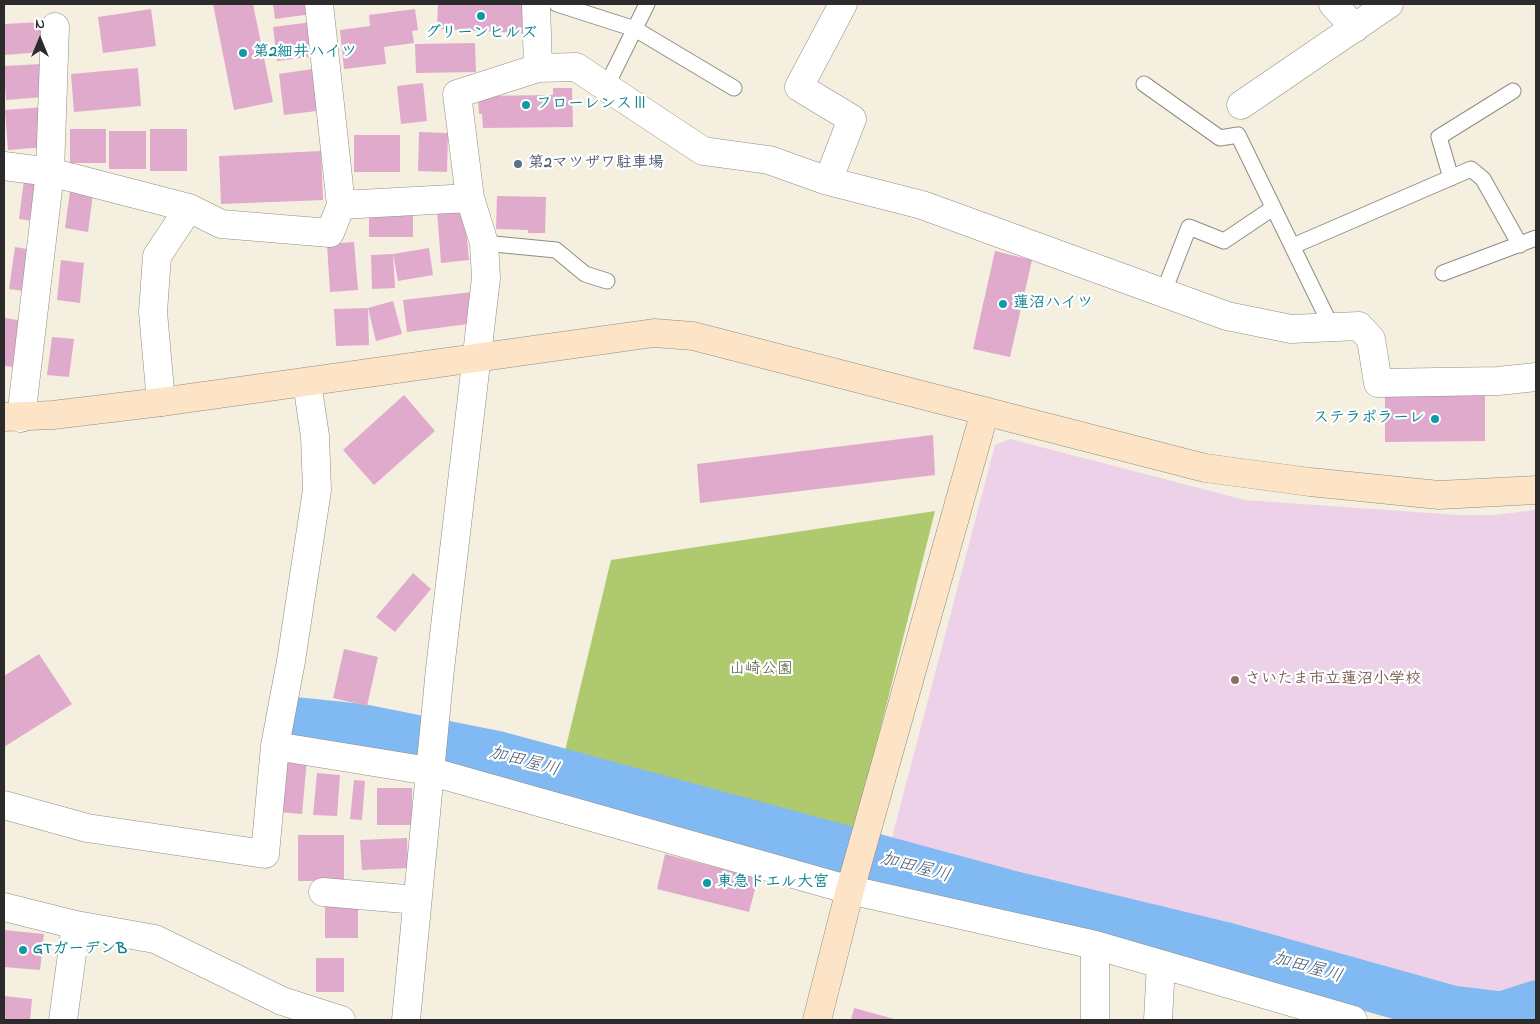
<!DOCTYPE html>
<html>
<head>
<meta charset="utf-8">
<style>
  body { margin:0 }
  #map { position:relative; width:1540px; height:1024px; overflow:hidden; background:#f4efde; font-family:"Indie Flower",sans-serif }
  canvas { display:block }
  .frame { position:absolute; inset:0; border:5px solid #2b2b2b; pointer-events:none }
  .north { position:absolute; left:15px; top:15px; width:50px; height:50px; -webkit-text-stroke:4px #fff; paint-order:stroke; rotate:0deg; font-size:14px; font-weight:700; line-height:20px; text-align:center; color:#2b2b2b }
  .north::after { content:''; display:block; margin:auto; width:18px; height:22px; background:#2b2b2b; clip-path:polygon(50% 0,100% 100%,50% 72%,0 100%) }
</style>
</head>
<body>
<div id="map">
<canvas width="1540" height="1024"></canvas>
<div class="frame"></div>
<div class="north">N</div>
</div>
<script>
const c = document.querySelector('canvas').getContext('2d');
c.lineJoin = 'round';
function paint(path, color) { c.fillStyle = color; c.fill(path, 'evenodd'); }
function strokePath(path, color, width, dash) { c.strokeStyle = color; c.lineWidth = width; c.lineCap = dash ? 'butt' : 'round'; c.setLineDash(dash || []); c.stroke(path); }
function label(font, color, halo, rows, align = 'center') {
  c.font = font + ' "Indie Flower","Klee One",sans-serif'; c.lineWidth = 4.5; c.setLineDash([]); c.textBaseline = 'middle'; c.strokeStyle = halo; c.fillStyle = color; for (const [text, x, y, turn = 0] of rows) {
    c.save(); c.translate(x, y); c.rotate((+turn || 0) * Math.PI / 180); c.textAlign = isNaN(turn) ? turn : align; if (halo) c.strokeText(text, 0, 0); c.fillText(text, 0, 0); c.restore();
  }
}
const built = new Path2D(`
  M1010 439 1245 500 1458 515H1495L1536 510V983L1485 1006 890 845 995 445Z`);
const green = new Path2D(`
  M935 511 855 830 564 755 611 560Z`);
const river = new Path2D(`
  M291 721 359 728 495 755 1007 894 1227 947 1452 1010 1502 1016 1536 1005`);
const building = new Path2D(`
  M213 4H253L273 102 234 110Z
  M273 4H311L312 14 275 19Z
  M438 4H524L523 33 437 29Z
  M151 9 156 46 103 53 98 17Z
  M415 9 418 30 412 31 414 43 384 47 386 64 344 69 340 30 370 26 369 15Z
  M42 22 43 52 4 55V24Z
  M312 22 317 56 277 61 273 27Z
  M475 43 476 72 416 73 415 44Z
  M42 64 44 97 6 100 4 66Z
  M138 68 141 106 74 112 71 74Z
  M319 68 325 110 284 115 279 74Z
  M423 83 427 121 401 124 397 86Z
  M553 88H572L573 127 483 128 482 114H479L478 96 553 95Z
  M43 107 46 147 8 150 5 110Z
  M70 129H106V163H70Z
  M150 129H187V171H150Z
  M109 131H146V169H109Z
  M419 132 448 133 447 172 418 171Z
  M354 135H400V172H354Z
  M321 151 323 200 221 204 219 156Z
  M24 180 44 183 39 222 19 219Z
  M70 191 93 194 88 232 65 228Z
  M497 196 546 197 545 233H528V230L496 229Z
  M464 208 469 260 441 263 437 210Z
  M369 210H413V237H369Z
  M354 242 358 290 330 292 327 244Z
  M15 247 38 251 32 292 9 289Z
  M429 248 433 275 398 281 393 254Z
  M995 251 1032 260 1010 357 973 349Z
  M393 254 395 288 372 289 371 255Z
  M61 260 84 263 80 303 57 300Z
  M472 292 476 323 407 332 403 300Z
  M393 301 402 334 376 341 368 308 369 345 336 346 334 309 368 308Z
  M5 318 30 322 24 368 4 366Z
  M52 337 74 339 69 377 47 375Z
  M404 395 435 431 374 485 343 450Z
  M1485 395V441L1385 442V396Z
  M933 435 935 475 700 503 697 464Z
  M413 573 431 589 395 632 376 617Z
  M344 649 378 657 367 706 333 698Z
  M39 654 72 704 4 747V676Z
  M283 757 307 759 302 814 278 812Z
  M317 773 340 775 337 816 313 815Z
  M354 780 365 781 362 820 350 819Z
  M377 788H412V825H377Z
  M298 835H344V881H298Z
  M407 838 408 868 362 870 360 840Z
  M665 854 758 878 749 912 657 889Z
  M325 906H358V938H325Z
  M4 930 44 934 40 970 4 967Z
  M316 958H344V992H316Z
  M4 996 32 999 30 1020H4Z
  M854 1008 898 1020H851Z`);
const lane = new Path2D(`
  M557 4 635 29 734 88
  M1144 84 1220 138 1238 135 1332 328
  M606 87 647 4
  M1451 178 1439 137 1513 91
  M484 243 556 250 585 274 607 281
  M1293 246 1471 169 1483 179 1520 245
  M1443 273 1536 238
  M1164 291 1189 227 1224 241 1273 208`);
const street = new Path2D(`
  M319 4 341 205
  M536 4 538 68
  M1333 4 1355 28
  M1241 105 1389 4
  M4 166 50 172 189 208 221 224 330 233 341 205 470 198
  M828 181 852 119 799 87 843 4
  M161 402 153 312 157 256 189 208
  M21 418 50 172 55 27
  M275 746 429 771 850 890 1095 945 1353 1020
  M4 805 87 828 265 854 275 746 291 661 317 490 315 436 307 383
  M323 892 417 900
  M4 907 76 925 155 939 282 1001 341 1020
  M1095 945V1020
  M63 1020 76 925
  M406 1020 440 669 486 278 484 243 470 198 457 94 538 68 576 67 703 151 769 160 828 181 922 205 1227 316 1291 329 1359 326 1371 339 1378 383 1498 381 1536 377
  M1158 1020 1161 964`);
const secondary = new Path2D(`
  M4 417 53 415 161 402 654 333 693 336 1205 468 1310 482 1439 495 1536 490
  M817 1020 850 890 985 411`);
const markers = [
  [481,16,5,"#0f9aa8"],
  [243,53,5,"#0f9aa8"],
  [526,105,5,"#0f9aa8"],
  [518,164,5,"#5c6f8a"],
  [1003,304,5,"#0f9aa8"],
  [1435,419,5,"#0f9aa8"],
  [1235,680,5,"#8d6e63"],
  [707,883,5,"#0f9aa8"],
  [23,950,5,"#0f9aa8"]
];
const cultureNames = [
  ["グリーンヒルズ",481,34,"center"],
  ["第2細井ハイツ",253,53],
  ["フローレンスⅢ",536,105],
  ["蓮沼ハイツ",1013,304],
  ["ステラポラーレ",1425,419,"right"],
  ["東急ドエル大宮",717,883],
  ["GTガーデンB",33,950]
];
const serviceNames = [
  ["第2マツザワ駐車場",528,164]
];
const parkNames = [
  ["山崎公園",761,670]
];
const educationNames = [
  ["さいたま市立蓮沼小学校",1245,680]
];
const waterNames = [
  ["加田屋川",524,763,15],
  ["加田屋川",915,869,15],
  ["加田屋川",1307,969,16]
];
paint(built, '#ecd1e9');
paint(green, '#afc96f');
strokePath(river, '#81baf2', 49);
paint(building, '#e0aacc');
strokePath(lane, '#908d84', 17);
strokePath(street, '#908d84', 29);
strokePath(secondary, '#908d84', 29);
strokePath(lane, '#fff', 15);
strokePath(street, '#fff', 28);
strokePath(secondary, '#fee4c6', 28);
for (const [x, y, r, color] of markers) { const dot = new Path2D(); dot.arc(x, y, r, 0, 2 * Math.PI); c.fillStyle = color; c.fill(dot); strokePath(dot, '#fff', 2); }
label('bold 16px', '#0d838f', '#fff', cultureNames, 'left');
label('bold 16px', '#4e5e75', '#fff', serviceNames, 'left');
label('16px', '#535a3f', '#fff', parkNames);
label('bold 16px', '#785e54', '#fff', educationNames, 'left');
label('italic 18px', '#495d71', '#fff', waterNames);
</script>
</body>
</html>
